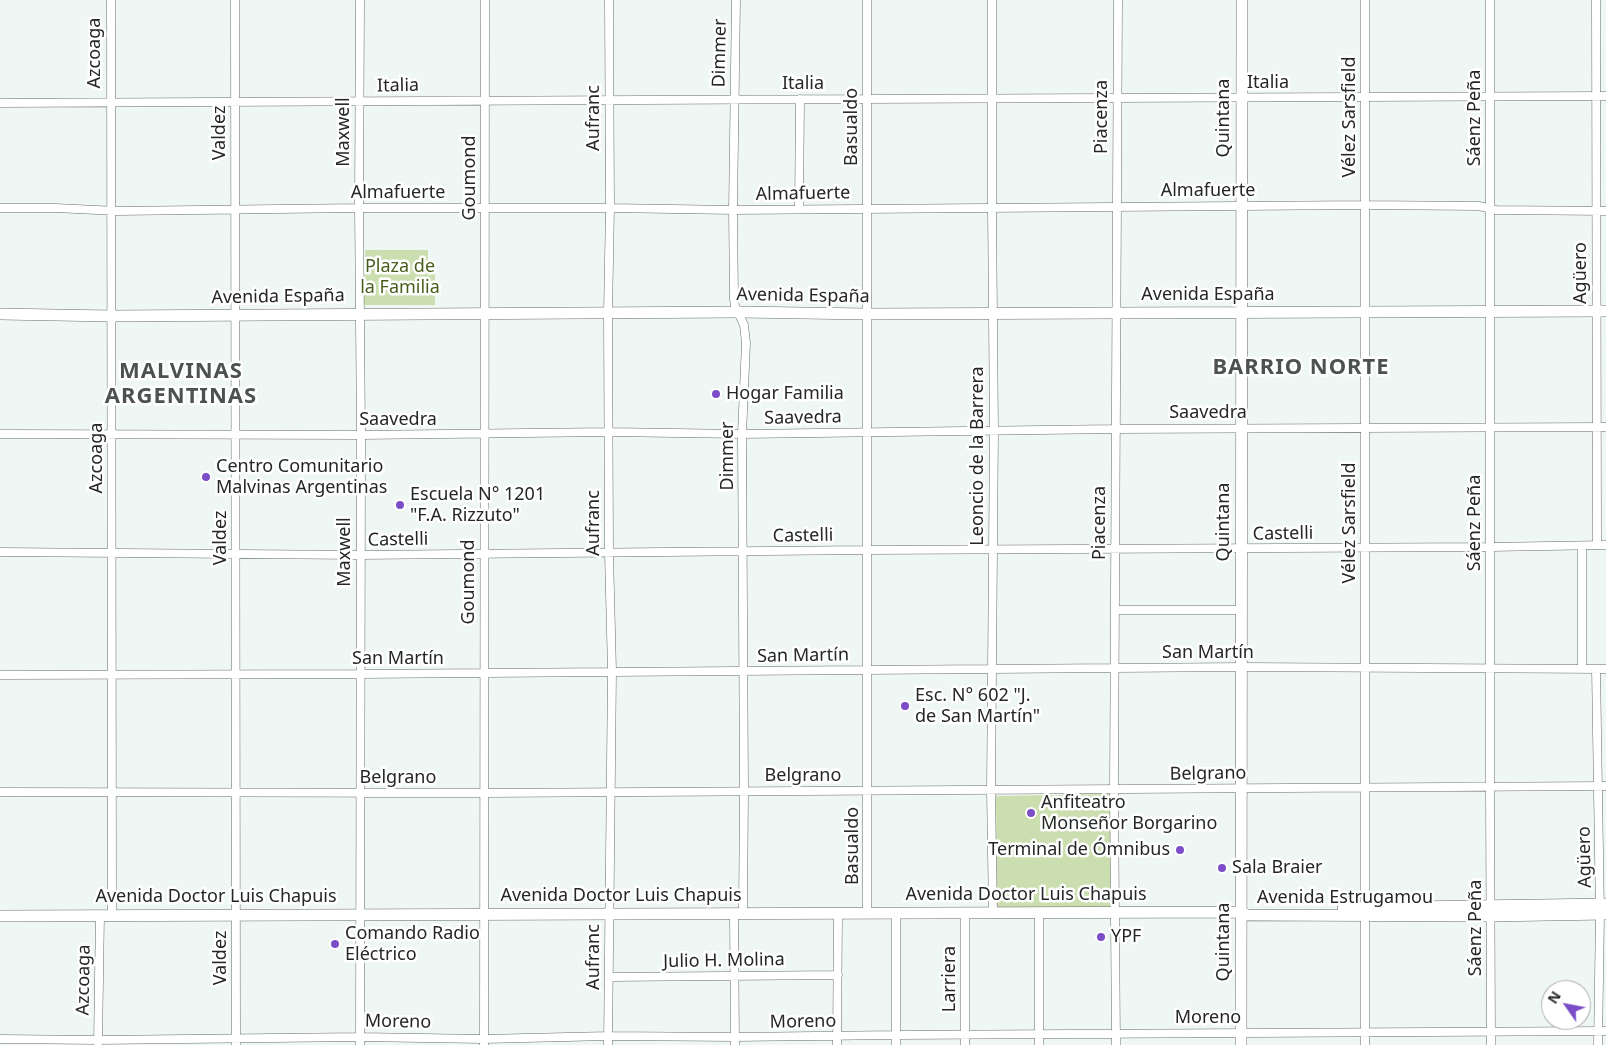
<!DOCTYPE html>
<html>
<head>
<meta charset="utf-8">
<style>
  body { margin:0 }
  #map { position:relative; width:1606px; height:1045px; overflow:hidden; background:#eff7f4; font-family:"Noto Sans",sans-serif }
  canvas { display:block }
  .north { position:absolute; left:1541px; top:980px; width:50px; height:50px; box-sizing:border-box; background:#fff; border:1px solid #a7a9a8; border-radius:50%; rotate:303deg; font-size:14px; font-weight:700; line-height:20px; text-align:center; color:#242726 }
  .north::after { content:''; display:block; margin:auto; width:18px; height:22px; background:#7b4ec7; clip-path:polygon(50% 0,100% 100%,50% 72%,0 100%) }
</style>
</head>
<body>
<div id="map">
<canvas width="1606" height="1045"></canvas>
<div class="north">N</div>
</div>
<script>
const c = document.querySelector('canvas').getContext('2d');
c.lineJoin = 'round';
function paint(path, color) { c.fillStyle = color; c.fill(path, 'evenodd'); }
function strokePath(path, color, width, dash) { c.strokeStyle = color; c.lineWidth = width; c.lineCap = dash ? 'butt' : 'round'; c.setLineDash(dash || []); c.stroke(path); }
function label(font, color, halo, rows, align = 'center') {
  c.font = font + ' "Noto Sans",sans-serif'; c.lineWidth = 5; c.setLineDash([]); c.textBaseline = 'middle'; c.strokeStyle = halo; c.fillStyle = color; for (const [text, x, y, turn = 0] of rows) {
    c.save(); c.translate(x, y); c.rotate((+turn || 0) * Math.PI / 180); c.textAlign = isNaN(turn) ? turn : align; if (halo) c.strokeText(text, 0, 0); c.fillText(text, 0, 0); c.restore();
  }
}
const green = new Path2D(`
  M365 250H428V261H435V305H364Z
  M1110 794 1111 907H997L996 796Z`);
const street = new Path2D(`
  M111 0 112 915
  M235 0 236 1045
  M736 0 733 210 734 299 735 306 744 325 746 343 742 434 744 791 743 913
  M867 0V913
  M992 0V207L994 430 991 791 993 913
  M1490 0V786L1491 1045
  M1596 0 1597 545
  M0 103C535 100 1071 98 1606 96
  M0 208H56L117 211 359 208H610L733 210 1365 205 1479 206 1496 210 1606 211
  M799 209 800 99
  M0 434 361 435 609 432 742 434 1115 429 1606 427
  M1582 546V669
  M0 552 360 555 867 550 1490 547 1606 545
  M1115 610H1242
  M1596 669 1600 914 1598 1045
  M0 675 359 674 1242 667 1606 669
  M0 792 484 793 1606 786
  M734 913 735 1045
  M896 913V1045
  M965 913V1045
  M1039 913V1045
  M610 977 838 975
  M0 1039 98 1040 360 1037 484 1039 608 1036 735 1037 896 1035 1606 1031
  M98 1043 100 915
  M360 1045 361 435 359 208 360 0
  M484 1045 485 0
  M608 1045 612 671 609 553 608 313 610 208 609 0
  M837 1045 838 913
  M1116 1045 1114 790 1118 0
  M1365 1045V0`);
const secondary = new Path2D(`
  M0 314 111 316 739 312 867 314 1606 311
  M1343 908 1606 904
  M0 916 1241 912 1247 915 1490 916 1606 914
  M1241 1045 1242 0`);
const markers = [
  [716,394,5,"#7b4ec7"],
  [206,477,5,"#7b4ec7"],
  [400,505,5,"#7b4ec7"],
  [905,706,5,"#7b4ec7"],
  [1031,813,5,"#7b4ec7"],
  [1180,850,5,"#7b4ec7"],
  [1222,868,5,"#7b4ec7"],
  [1101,937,5,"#7b4ec7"],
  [335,944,5,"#7b4ec7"]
];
const streetNames = [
  ["Azcoaga",95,53,-90],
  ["Dimmer",720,53,-89],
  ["Italia",1268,83],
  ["Italia",803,84],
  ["Italia",398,86,-1],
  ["Piacenza",1102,117,-90],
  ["Vélez Sarsfield",1350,117,-90],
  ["Aufranc",594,118,-90],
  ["Quintana",1224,118,-90],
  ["Sáenz Peña",1475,118,-90],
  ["Basualdo",852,127,-90],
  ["Maxwell",344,132,-90],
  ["Valdez",220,133,-90],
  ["Goumond",470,178,-90],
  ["Almafuerte",1208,191],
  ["Almafuerte",398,193],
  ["Almafuerte",803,194,-1],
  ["Agüero",1581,273,-90],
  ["Avenida España",1208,295],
  ["Avenida España",803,296,1],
  ["Avenida España",278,297,-1],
  ["Saavedra",1208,413],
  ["Saavedra",803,418,-1],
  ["Saavedra",398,420],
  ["Dimmer",728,456,-90],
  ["Leoncio de la Barrera",978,456,-90],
  ["Azcoaga",97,458,-90],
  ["Quintana",1224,522,-90],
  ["Aufranc",594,523,-90],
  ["Piacenza",1100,523,-90],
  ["Vélez Sarsfield",1350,523,-90],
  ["Sáenz Peña",1475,523,-90],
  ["Castelli",1283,534,-1],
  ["Castelli",803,536,-1],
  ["Valdez",221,538,-90],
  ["Castelli",398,540,-1],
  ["Maxwell",345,552,-90],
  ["Goumond",469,582,-90],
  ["San Martín",1208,653],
  ["San Martín",803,656,-1],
  ["San Martín",398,659],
  ["Belgrano",1208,774,-1],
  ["Belgrano",803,776],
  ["Belgrano",398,778],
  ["Basualdo",853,846,-90],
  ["Agüero",1585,857,-91],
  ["Avenida Doctor Luis Chapuis",1026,895],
  ["Avenida Doctor Luis Chapuis",621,896],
  ["Avenida Doctor Luis Chapuis",216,897],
  ["Avenida Estrugamou",1345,898],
  ["Sáenz Peña",1476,928,-90],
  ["Quintana",1224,942,-90],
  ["Aufranc",594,957,-90],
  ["Valdez",221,958,-90],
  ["Julio H. Molina",724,961,-1],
  ["Larriera",950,979,-90],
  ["Azcoaga",84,980,-89],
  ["Moreno",1208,1018],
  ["Moreno",398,1022,1],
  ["Moreno",803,1022,-1]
];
const parkNames = [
  ["Plaza de",400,267],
  ["la Familia",400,288]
];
const poiNames = [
  ["Hogar Familia",726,394],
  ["Centro Comunitario",216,467],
  ["Malvinas Argentinas",216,488],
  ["Escuela N° 1201",410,495],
  ["\"F.A. Rizzuto\"",410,516],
  ["Esc. N° 602 \"J.",915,696],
  ["de San Martín\"",915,717],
  ["Anfiteatro",1041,803],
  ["Monseñor Borgarino",1041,824],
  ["Terminal de Ómnibus",1170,850,"right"],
  ["Sala Braier",1232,868],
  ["Comando Radio",345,934],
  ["Eléctrico",345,955],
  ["YPF",1111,937]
];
const districtNames = [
  ["BARRIO NORTE",1301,368],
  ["MALVINAS",181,372],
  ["ARGENTINAS",181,397]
];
paint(green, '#cbdeaf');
strokePath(street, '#676d6b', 9);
strokePath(secondary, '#676d6b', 12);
strokePath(street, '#fff', 8);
strokePath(secondary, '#fff', 11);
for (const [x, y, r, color] of markers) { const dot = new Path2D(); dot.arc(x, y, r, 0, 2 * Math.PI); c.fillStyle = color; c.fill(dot); strokePath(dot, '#fff', 2); }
label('18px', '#242726', '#fff', streetNames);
label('18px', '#495e1d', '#fff', parkNames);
label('18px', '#242726', '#fff', poiNames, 'left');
c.letterSpacing = '1px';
label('bold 22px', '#4c5250', '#fff', districtNames);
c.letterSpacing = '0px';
</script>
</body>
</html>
